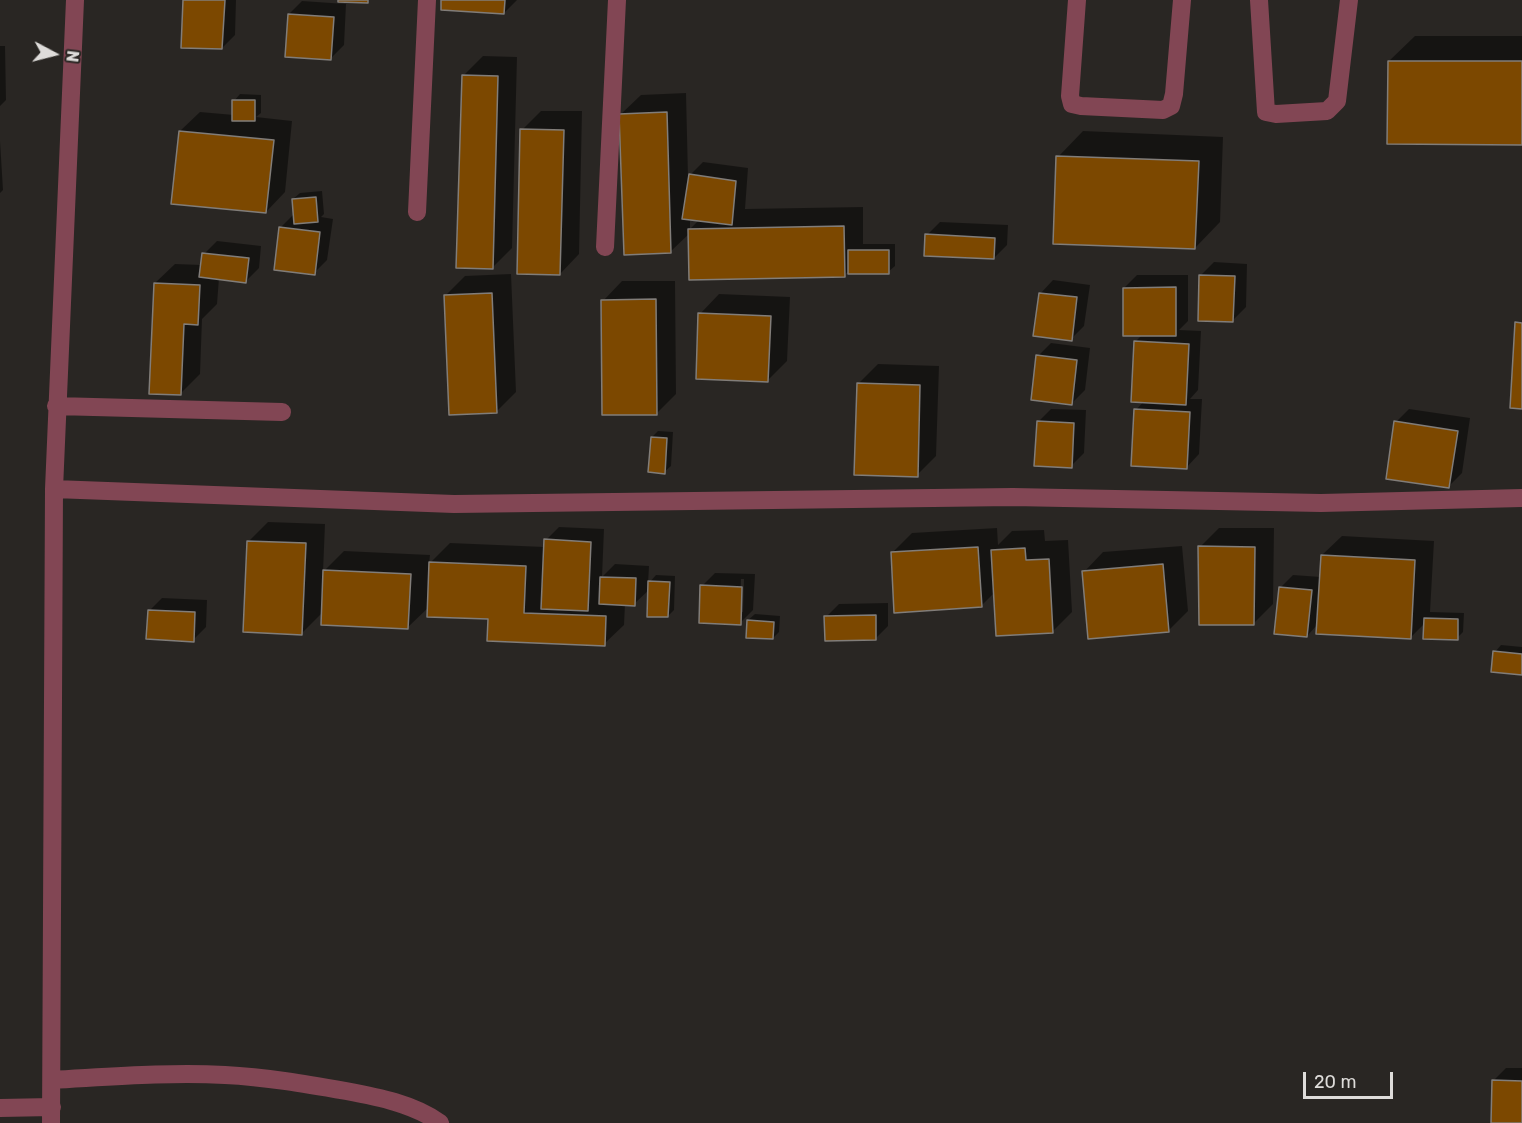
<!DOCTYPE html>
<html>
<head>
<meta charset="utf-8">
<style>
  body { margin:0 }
  #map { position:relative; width:1522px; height:1123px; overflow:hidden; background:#292623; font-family:Rubik,sans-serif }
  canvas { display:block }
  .north { position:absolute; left:24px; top:24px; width:60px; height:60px; -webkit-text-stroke:4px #292623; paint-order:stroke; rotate:97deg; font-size:16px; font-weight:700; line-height:24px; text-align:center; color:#dedcda }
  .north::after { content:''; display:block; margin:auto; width:21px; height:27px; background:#dedcda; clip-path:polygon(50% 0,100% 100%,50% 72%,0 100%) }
  .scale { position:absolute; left:1303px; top:1072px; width:90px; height:27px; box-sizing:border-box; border:3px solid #dedcda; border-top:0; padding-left:8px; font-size:18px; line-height:21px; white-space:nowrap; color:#dedcda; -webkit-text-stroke:4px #292623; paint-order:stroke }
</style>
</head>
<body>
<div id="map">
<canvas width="1522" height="1123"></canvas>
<div class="north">N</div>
<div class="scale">20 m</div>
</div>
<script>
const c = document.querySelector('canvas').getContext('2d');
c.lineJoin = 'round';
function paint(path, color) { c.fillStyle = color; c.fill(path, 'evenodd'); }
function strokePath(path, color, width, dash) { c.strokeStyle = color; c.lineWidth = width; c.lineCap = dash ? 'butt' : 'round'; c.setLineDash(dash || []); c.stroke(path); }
const shadow = new Path2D(`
  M184 0H236L235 35 222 48Z
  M443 0H517L504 13Z
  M302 1 346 4 344 45 331 58 289 14Z
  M1415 36H1522V143L1389 61Z
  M0 46H5L6 100 0 106Z
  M483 56 517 57 512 248 492 268 463 76Z
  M686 93 688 177 703 162 748 168 745 209 863 207V244H895V266L888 272 850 270 844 275 690 233 670 252 621 114 641 95ZM690 218 700 219 690 229Z
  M240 94 261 95V113L256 117 292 121 285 192 266 212 180 131 200 112 234 115V101Z
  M541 111H582L579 254 560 274 522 130Z
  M1083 131 1223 137 1220 222 1195 248 1058 157Z
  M0 141 3 190 0 193Z
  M322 191 324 214 321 217 333 219 327 260 314 273 281 227 294 214 293 199 300 193Z
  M940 222 1008 225 1007 245 994 258 927 235Z
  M217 241 261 246 259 268 246 281 219 278 217 304 202 319 200 374 180 394 155 283 175 264 202 265 204 254Z
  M1214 262 1247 264 1246 307 1233 320 1201 275Z
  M511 274 516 392 496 412 446 295 465 276Z
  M1137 275H1188V321L1179 330 1201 331 1198 390 1190 399H1202L1199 454 1186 468 1136 410 1144 401 1136 341 1143 334 1124 288Z
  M1053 280 1090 285 1084 326 1071 339 1040 294Z
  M622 281H675L676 394 657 413 603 301Z
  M719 294 790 297 787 361 767 381 700 314Z
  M1051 343 1090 348 1085 390 1072 403 1038 356Z
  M878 364 939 366 936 456 917 475 858 384Z
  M1051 409 1086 410 1084 453 1071 466 1038 422Z
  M1409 409 1470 418 1462 473 1449 486 1396 422Z
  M658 431 673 432 671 466 664 472 652 437Z
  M268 522 325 524 323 572 344 551 430 555 429 564 450 543 545 547 546 540 559 527 604 529 602 577 615 564 649 566 648 584 656 575 675 576 674 610 668 616 650 589 634 604H625L624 625 604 644 490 618 429 607 407 628 323 612 301 634 248 542Z
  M997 528 998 545 1012 531 1044 530 1045 541 1068 540 1072 612 1052 632 995 592 981 606 892 553 912 533Z
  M1219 528H1274L1273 604 1254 623 1200 547Z
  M1342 536 1434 541 1430 612 1464 613 1463 632 1457 638 1425 623 1410 638 1318 624 1307 636 1280 588 1293 575 1321 577 1322 555Z
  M1182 546 1188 611 1168 631 1084 572 1103 552Z
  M715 573 755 574 753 610 740 623 702 586ZM741 579H744L743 612H740Z
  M162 598 207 600 206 627 193 640 149 611Z
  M888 603V626L875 639 826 617 839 604Z
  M755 614 780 616 779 632 773 638 748 620Z
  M1501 645 1522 647V673L1495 652Z
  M1506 1068H1522V1123H1492L1493 1081Z`);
const building = new Path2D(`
  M183 0H225L222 49 181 48Z
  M338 0H368V3L338 2Z
  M441 0H505L504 14 441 10Z
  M288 14 334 17 331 60 285 57Z
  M1388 61H1522V145L1387 144Z
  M462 75 498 76 493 269 456 268Z
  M232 100H255V121H232Z
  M667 112 671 253 624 255 619 114Z
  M520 129 564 130 560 275 517 274Z
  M179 131 274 140 266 213 171 204Z
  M1056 156 1199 161 1195 249 1053 244Z
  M689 174 736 181 732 225 682 219Z
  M316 197 318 222 294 224 292 199Z
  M844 226 845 277 689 280 688 229Z
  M279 227 320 232 315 275 274 270Z
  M925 234 995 238 994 259 924 256Z
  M848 250H889V274H848Z
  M202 253 249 258 246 283 199 277Z
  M1199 275 1235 276 1233 322 1198 321Z
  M154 283 200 285 198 325 184 324 181 395 149 394Z
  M1176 287V336H1123V288Z
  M492 293 497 413 449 415 444 295Z
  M1039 293 1077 297 1072 341 1033 336Z
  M656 299 657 415H602L601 300Z
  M698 313 771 316 768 382 696 379Z
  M1515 322 1522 323V409L1510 408Z
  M1134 341 1189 344 1186 405 1131 402Z
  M1036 355 1077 360 1072 405 1031 400Z
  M857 383 920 385 918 477 854 475Z
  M1134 409 1190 412 1187 469 1131 466Z
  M1037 421 1074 423 1072 468 1034 466Z
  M1394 421 1458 431 1449 488 1386 479Z
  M651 437 667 438 665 474 648 472Z
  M544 539 591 542 588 611 541 609Z
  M247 541 306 543 302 635 243 632Z
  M1198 546 1255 547 1254 625H1199Z
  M978 547 982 607 894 613 891 552Z
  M1025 548 1026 560 1049 559 1053 633 996 636 991 550Z
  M1321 555 1415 560 1411 639 1316 634Z
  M429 562 526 566 524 613 606 616 605 646 487 641 488 619 427 617Z
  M1163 564 1169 632 1088 639 1082 571Z
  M323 570 411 574 408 629 321 625Z
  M600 577 636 578 635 606 599 604Z
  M648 581 670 582 668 617H647Z
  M700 585 742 587 741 625 699 623Z
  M1279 587 1312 590 1307 637 1274 634Z
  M148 610 195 612 194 642 146 639Z
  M876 615V640L825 641 824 616Z
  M1424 618 1458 619V640L1423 639Z
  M747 620 774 622 773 639 746 638Z
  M1493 651 1522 654V675L1491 672Z
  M1492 1080 1522 1081V1123H1491Z`);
const minor = new Path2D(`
  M1077 0 1070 96 1072 104 1081 106 1163 110 1171 106 1174 94 1182 0
  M1259 0 1266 112 1276 114 1327 111 1337 101 1349 0
  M417 212 427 0
  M605 247 617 0
  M56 406 282 412
  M54 489 454 504 1013 497 1321 503 1522 498
  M52 1080C109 1077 167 1072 225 1075 266 1077 306 1084 346 1091 378 1097 414 1104 440 1123
  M0 1108 52 1107
  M51 1123 54 489 75 0`);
paint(shadow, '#0007');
paint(building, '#7c4800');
strokePath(building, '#817d79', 1.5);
strokePath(minor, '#824654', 18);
</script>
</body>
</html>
